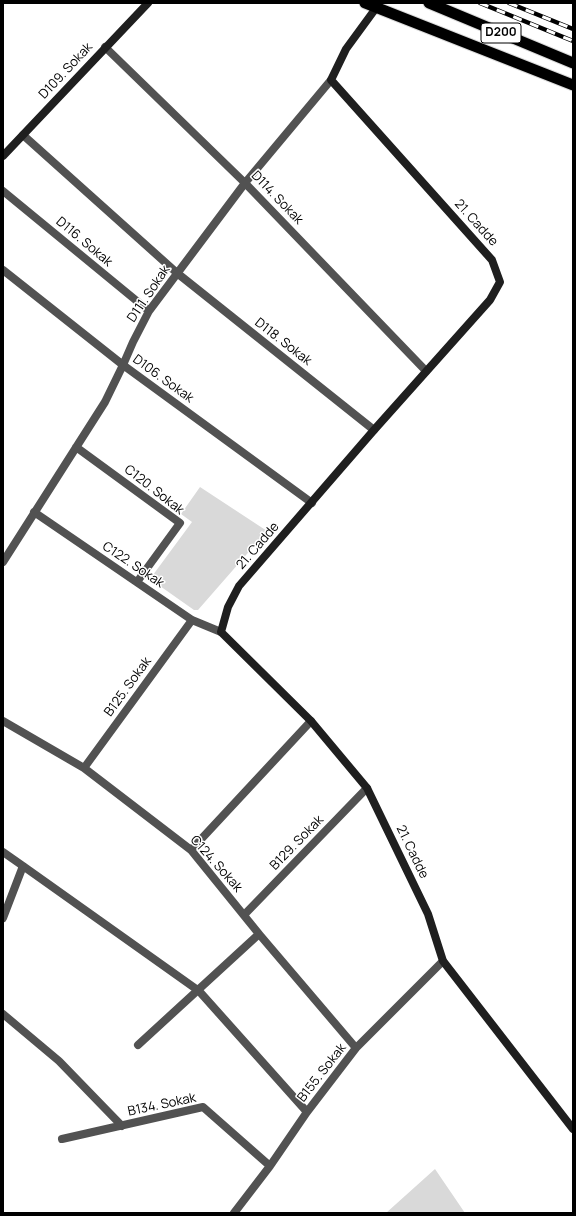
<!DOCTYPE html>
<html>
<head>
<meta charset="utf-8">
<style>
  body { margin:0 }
  #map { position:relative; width:576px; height:1216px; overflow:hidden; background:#fff; font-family:Manrope,sans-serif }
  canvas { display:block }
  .frame { position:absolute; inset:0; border:4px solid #000; pointer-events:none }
</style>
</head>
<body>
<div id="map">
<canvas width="576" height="1216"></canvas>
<div class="frame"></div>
</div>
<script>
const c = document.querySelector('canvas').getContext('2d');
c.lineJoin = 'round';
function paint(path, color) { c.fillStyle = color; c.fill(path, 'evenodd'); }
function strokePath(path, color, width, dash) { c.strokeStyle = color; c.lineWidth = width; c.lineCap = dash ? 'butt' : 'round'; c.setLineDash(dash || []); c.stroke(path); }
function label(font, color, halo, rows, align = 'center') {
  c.font = font + ' Manrope,sans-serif'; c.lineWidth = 3; c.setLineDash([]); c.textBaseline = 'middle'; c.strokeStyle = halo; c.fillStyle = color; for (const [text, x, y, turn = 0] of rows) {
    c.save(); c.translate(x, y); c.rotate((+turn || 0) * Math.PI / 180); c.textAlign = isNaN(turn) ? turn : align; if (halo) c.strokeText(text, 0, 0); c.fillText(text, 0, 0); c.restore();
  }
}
const green = new Path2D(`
  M200 487 267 531 198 610H194L150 579 192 522 181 514Z
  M435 1169 465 1213H386Z`);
const minor = new Path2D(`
  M105 47 245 183 426 371
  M23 135 177 273 374 430
  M3 191 149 311
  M3 270 123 365 312 503
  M76 447 180 523 137 582
  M34 512 192 620 221 632
  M3 562 105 402 123 365 133 342 149 311 245 183 331 80
  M3 721 84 768 191 850 259 934 356 1048
  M84 768 192 620
  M191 850 311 721
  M3 852 23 866 3 918
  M23 866 199 991 307 1112
  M244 915 367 788
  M3 1014 59 1061 122 1126
  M138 1045 259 934
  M62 1139 203 1107 270 1166
  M234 1213 270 1166 307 1112 356 1048 443 961`);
const secondary = new Path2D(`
  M376 8 346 49 331 80 492 260 500 282 490 300 374 430 239 586 228 607 221 632 311 721 367 788 428 914 443 961 573 1129
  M3 156 148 3`);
const trunk = new Path2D(`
  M365 3 573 85
  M429 3 573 63`);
const rail = new Path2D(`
  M480 3 573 41
  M509 3 573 29`);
const shields = [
  [501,33,40]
];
const shieldNames = [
  ["D200",501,33]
];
const streetNames = [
  ["D109. Sokak",66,71,-47],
  ["D114. Sokak",277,198,46],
  ["21. Cadde",476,223,48],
  ["D116. Sokak",84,242,40],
  ["D111. Sokak",149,294,-56],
  ["D118. Sokak",283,342,38],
  ["D106. Sokak",163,379,36],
  ["C120. Sokak",154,490,38],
  ["21. Cadde",258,546,-49],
  ["C122. Sokak",133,565,34],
  ["B125. Sokak",128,687,-54],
  ["B129. Sokak",297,843,-46],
  ["21. Cadde",412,852,64],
  ["C124. Sokak",216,864,48],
  ["B155. Sokak",322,1073,-52],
  ["B134. Sokak",162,1105,-12]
];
paint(green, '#d9d9d9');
strokePath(trunk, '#dbdbdb', 13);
strokePath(minor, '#525252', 8);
strokePath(secondary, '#1f1f1f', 8);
strokePath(trunk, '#000', 11);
strokePath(rail, '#000', 4.5);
strokePath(rail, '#fff', 3, [9]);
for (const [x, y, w] of shields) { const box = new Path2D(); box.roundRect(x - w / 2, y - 10, w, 20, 3); c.fillStyle = '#fff'; c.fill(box); strokePath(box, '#000', 1); }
label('bold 12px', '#000', null, shieldNames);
label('13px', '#000', '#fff', streetNames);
</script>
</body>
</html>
